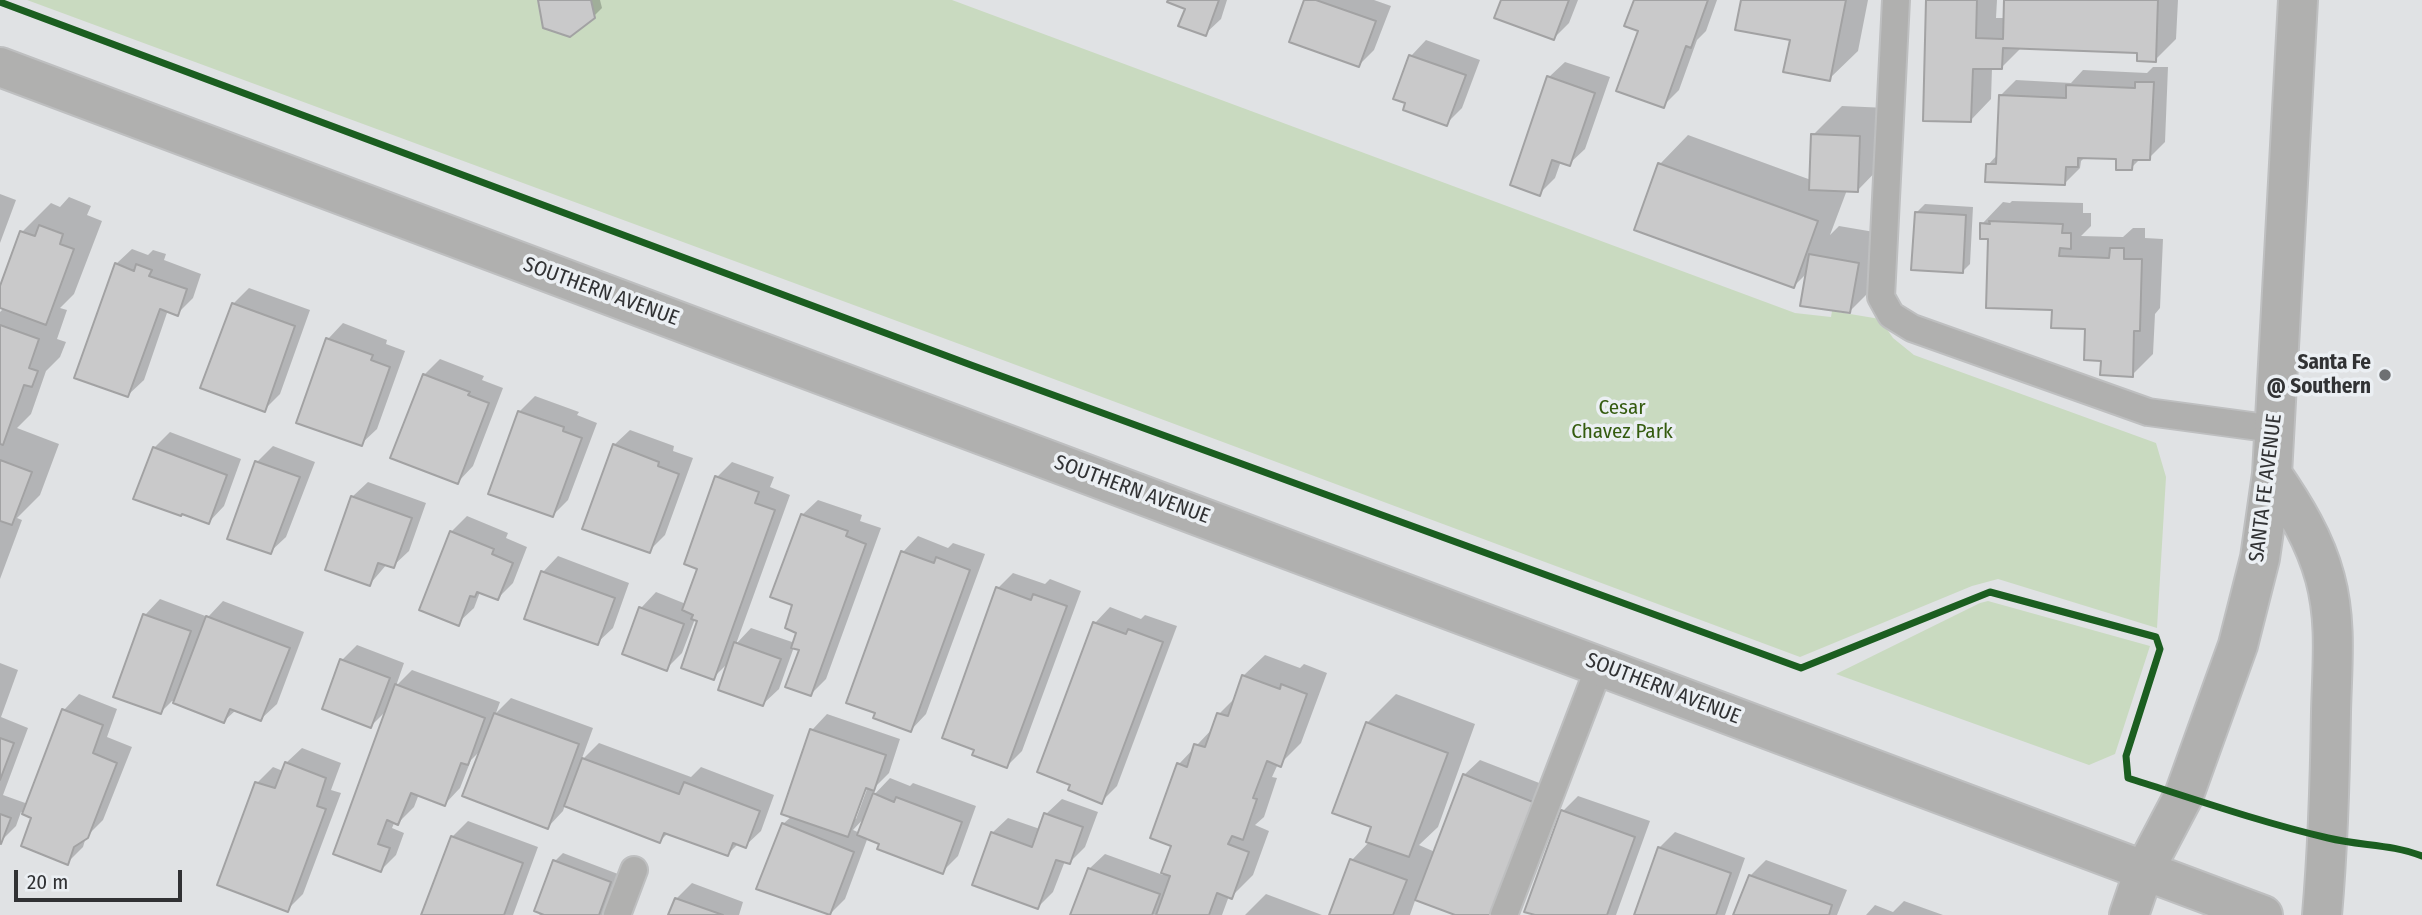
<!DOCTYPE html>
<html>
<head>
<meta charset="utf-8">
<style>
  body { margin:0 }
  #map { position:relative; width:2422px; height:915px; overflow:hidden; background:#e0e2e4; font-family:"Fira Sans Condensed",sans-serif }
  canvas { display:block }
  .scale { position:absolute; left:14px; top:870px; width:168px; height:32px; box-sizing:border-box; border:4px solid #313234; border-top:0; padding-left:9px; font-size:21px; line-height:24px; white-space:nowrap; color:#313234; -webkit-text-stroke:5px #ebeff3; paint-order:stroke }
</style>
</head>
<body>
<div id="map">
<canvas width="2422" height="915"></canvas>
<div class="scale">20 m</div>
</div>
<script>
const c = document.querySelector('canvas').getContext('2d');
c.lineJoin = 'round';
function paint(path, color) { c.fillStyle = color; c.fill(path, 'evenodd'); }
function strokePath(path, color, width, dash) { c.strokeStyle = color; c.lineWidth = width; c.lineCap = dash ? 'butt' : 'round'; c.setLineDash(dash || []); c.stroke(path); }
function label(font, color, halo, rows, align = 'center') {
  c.font = font + ' "Fira Sans Condensed",sans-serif'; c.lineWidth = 7; c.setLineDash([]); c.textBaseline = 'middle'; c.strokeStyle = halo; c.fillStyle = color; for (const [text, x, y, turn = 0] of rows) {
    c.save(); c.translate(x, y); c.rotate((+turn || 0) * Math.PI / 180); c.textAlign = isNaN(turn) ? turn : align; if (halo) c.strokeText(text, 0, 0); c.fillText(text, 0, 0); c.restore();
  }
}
const green = new Path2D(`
  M27 0H952L1795 313 1831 317 1832 311 1880 319 1893 338 1914 355 2156 443 2166 477 2157 628 1998 579 1972 586 1800 657 1000 359Z
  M1988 601 2150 646 2115 754 2089 765 1836 674 1980 603Z`);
const shadow = new Path2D(`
  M540 0H600L602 8 594 16Z
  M1170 0H1227L1221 19 1205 34 1187 8Z
  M1306 0H1374L1391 6 1374 50 1359 65Z
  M1503 0H1578L1569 23 1554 38Z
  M1636 0H1717L1706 31 1697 40 1679 90 1663 106 1641 30Z
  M1743 0H1868L1858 51 1829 79 1792 39Z
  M1928 0H1997L1996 18H2005L2006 0H2178L2176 39 2155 60 2138 51 2022 47 2001 68H1992L1991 99 1970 121Z
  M1426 40 1480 60 1462 108 1446 124 1411 56Z
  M1565 62 1610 77 1585 149 1569 164 1561 161 1555 178 1539 194 1549 77Z
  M2153 67H2168L2165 142 2149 158H2141L2131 168 2118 157 2086 156 2081 161 2080 168 2065 183 1988 165 1998 154 2000 96 2016 80 2071 83 2083 70 2147 73Z
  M1842 106 1888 108 1886 161 1858 190H1847L1830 235 1839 226 1886 234 1878 283 1850 311 1808 272 1794 286 1660 164 1688 135 1811 180 1813 135Z
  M0 194 16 200 0 243Z
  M69 197 91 206 87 215 102 221 74 294 60 308 67 310 57 339 66 342 60 357 46 371 31 414 17 428 59 444 40 495 17 518 22 520 0 579V312L5 307 0 306V291L22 232 51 203 60 207Z
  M2012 201 2083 203V213H2091V226L2081 236 2123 237 2133 228H2145V238L2163 239 2160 308 2155 314 2153 354 2132 375 2102 359 2087 328 2054 309 1990 237 1982 224 2003 202 2010 203Z
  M1925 204 1973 207 1970 264 1962 272 1917 212Z
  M132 249 148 255 153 250 166 254 164 260 201 274 193 298 177 314 168 310 144 380 128 395 116 264Z
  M249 288 310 310 280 394 264 410 233 304Z
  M343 323 387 340 386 344 405 351 377 429 361 444 328 339Z
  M440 359 484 376 482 380 503 388 473 466 458 482 424 375Z
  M535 396 579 412 577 415 597 423 568 500 553 515 519 412Z
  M630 430 674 446 673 451 693 458 665 535 649 551 614 445Z
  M170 432 241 459 224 506 209 522 154 448Z
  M273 446 315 462 286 537 270 552 257 462Z
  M732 462 774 477 770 487 790 495 736 644 751 628 795 643 799 632 795 604 802 515 818 500 862 515 860 521 881 528 826 679 811 694 801 649 794 647 779 689 763 704 730 661 713 678 699 620 695 619 682 653 666 669 641 608 656 592 686 604 699 568 717 477Z
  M368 482 426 503 409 551 393 566 387 564 370 584 352 497Z
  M467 516 508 533 506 538 527 547 513 583 498 598 480 592 474 608 458 623 451 532Z
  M918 536 948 548 953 543 985 554 926 714 911 730 877 712 903 552Z
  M558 556 629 583 613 628 597 643 543 572Z
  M1013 573 1045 584 1050 579 1081 591 1022 751 1007 766 998 588Z
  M160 599 208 617 223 601 304 632 277 704 261 719 236 710 224 721 172 701 161 712 145 615Z
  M1110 607 1141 619 1145 615 1177 626 1117 786 1101 802 1095 623Z
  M357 645 404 663 396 686 412 670 500 702 496 713 511 698 593 728 581 761 599 743 691 777 701 767 774 795 761 831 745 846 738 844 728 854 669 832 660 841 565 805 563 811 548 827 482 749 471 760 460 788 445 804 419 794 414 807 398 823 395 821 392 828 404 833 396 855 381 870 335 853 388 709 371 726 342 660Z
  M1265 655 1300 668 1304 664 1327 673 1301 743 1280 764H1278L1272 777 1277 778 1264 817 1255 825 1269 831 1253 875 1231 897 1229 896 1222 915H1072L1089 869 1105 854 1163 875 1174 845 1152 837 1179 764 1215 726 1219 714 1237 696 1243 676Z
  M0 663 18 670 1 717 28 728 3 795 28 804 64 710 79 694 117 709 107 737 132 747 103 820 86 837 83 847 67 863 34 817 21 812 16 826 0 842Z
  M1396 694 1475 724 1438 827 1419 845 1435 852 1464 775 1480 760 1547 786 1495 915H1460L1416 898 1410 915H1331L1352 860 1370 841 1373 825 1367 723Z
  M827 714 900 739 889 773 874 788 871 798 890 778 910 786 913 783 976 806 958 856 942 872 868 837 845 899 829 915 783 824 792 816 783 812 812 730ZM867 779 870 781 856 819H853ZM866 816 860 833 853 830Z
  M302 748 341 763 331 790 341 793 303 894 287 910 257 783 273 767 283 771 286 763Z
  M1578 796 1650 821 1616 915H1540L1563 811Z
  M1062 799 1098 812 1085 847 1070 862 1065 861 1053 892 1038 907 992 833 1008 818 1040 829 1046 814Z
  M468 821 538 847 513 915H423L452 837Z
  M1675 832 1745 858 1725 915H1635L1659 848Z
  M563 853 618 874 602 915H539L542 912 555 861Z
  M1766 860 1847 890 1837 915H1735L1750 876Z
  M692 883 743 902 739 915H670L676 899Z
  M1266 894 1322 915H1245Z
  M1904 901 1943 915H1866L1875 905 1893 912Z`);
const building = new Path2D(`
  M538 0H591L595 18 570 37 543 28Z
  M1168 0H1219L1206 36 1178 26 1185 9 1167 2Z
  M1304 0H1316L1376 21 1359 67 1289 42Z
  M1501 0H1569L1554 40 1494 18Z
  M1634 0H1708L1691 48 1686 46 1664 108 1616 91 1638 31 1624 26Z
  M1741 0H1846L1830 81 1783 72 1790 40 1735 30Z
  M1926 0H1977L1976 38 2003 39 2004 0H2158L2156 62 2137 61V53L2003 48 2002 69H1973L1971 122 1923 121Z
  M1409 55 1466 75 1447 126 1403 110 1405 103 1393 99Z
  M1547 76 1595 93 1570 166 1552 160 1540 196 1510 185Z
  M2135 82H2154L2150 160H2133L2132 170H2116V159L2078 158V167H2066L2065 185 1985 182 1986 164H1996L1999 95 2066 98V85L2135 88Z
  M1811 134 1860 136 1858 192 1809 190Z
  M1658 163 1818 221 1794 288 1634 230Z
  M1915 212 1966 215 1963 273 1911 270Z
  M1989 221 2063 224 2062 233H2071V249L2060 248 2059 256 2109 258 2110 248H2124V259H2142L2140 331H2134L2133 377 2100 375 2101 361 2084 360 2085 329 2051 328 2052 310 1986 308 1988 239H1980V223L1990 224Z
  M39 225 63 234 60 244 74 249 46 325 0 308V286L20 231 35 236Z
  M1809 254 1859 263 1850 313 1800 306Z
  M115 263 134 271 136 264 152 270 149 276 187 289 178 316 160 309 128 397 74 378Z
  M232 303 295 326 265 412 200 388Z
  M0 325 39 339 29 368 38 371 32 387 24 385 3 445 0 444Z
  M326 338 373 355 371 360 390 367 362 446 296 423Z
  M423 374 470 392 468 395 489 403 458 484 390 458Z
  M518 411 564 427 563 431 582 438 553 517 488 494Z
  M613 444 659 462 658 466 679 474 650 553 582 529Z
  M153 447 227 475 209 524 182 514 181 516 133 499Z
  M0 460 32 472 12 525 0 521Z
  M255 461 300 477 271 554 227 539Z
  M715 476 759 492 755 503 775 510 714 680 681 668 697 621 691 619 693 615 682 610 697 569 684 564Z
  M351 496 412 518 394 568 378 563 370 586 325 570Z
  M801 514 848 531 846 536 866 544 811 696 785 687 799 650 791 648 796 633 785 628 792 605 770 597Z
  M450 531 494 549 492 554 513 563 498 600 477 592 475 597 470 596 459 626 419 610Z
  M901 551 934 563 936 557 970 570 911 732 873 718 875 713 846 703Z
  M541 571 615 598 598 645 524 619Z
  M996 587 1031 600 1033 594 1067 606 1007 768 972 755 974 750 942 738Z
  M639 607 684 624 667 671 622 654Z
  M143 614 191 631 161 714 113 697Z
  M206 616 290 648 261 721 230 709 224 723 173 703Z
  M1093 622 1126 634 1128 629 1163 642 1102 804 1068 790 1070 785 1037 772Z
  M734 642 781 659 763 706 718 690Z
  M340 659 390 678 371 728 322 709Z
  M1242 675 1280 689 1281 684 1307 694 1281 767 1267 761 1253 798 1257 799 1243 840 1232 836 1228 844 1249 852 1232 899 1217 893 1209 915H1156L1170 876 1161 873 1171 846 1150 838 1177 763 1187 767 1194 744 1205 747 1217 713 1228 716Z
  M395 684 485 718 468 765 461 763 445 806 411 793 398 825 387 820 378 844 390 848 381 872 333 854Z
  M62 709 103 725 93 753 117 763 88 838 74 847 68 865 21 846 31 818 22 814Z
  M494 713 579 744 548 829 462 796Z
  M1366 722 1448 753 1409 857 1366 842 1371 827 1332 813Z
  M810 729 886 755 874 791 866 788 848 837 781 814Z
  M0 738 14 743 0 780Z
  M582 758 679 794 684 782 760 811 746 848 733 843 728 856 664 833 660 843 564 806Z
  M285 762 326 778 317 806 326 809 288 912 217 885 255 782 275 788Z
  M1463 774 1533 802 1490 915H1455L1415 900Z
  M873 793 894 802 896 797 962 822 943 874 877 849 879 844 857 835Z
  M1561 810 1635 837 1607 915H1535L1524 912Z
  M1044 813 1083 827 1070 864 1056 860 1038 909 972 885 991 832 1032 847Z
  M0 814 11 818 1 844 0 843Z
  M782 823 854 852 830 915 756 889Z
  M451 836 523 863 504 915H421Z
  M1658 847 1731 873 1716 915H1634Z
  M1350 859 1407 880 1393 915H1329Z
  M553 860 611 882 599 915H544L534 911Z
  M1088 868 1160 894 1152 915H1070Z
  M1749 875 1832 905 1829 915H1733Z
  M675 898 723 915H668Z`);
const service = new Path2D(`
  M1896 0 1881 297 1891 315 1912 328 2148 412 2274 429
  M617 915 634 870
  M1504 915 1600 665`);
const tertiary = new Path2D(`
  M0 67 2263 915
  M2272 474C2294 506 2315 540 2325 578 2337 622 2332 667 2331 712 2330 780 2328 847 2322 915
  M2129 915 2144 871 2184 795 2238 645 2260 558 2272 474 2298 0`);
const cycleway = new Path2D(`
  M0 2 971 365 1801 668 1990 592 2156 637 2160 649 2126 756 2128 778C2194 799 2260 822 2328 838 2361 846 2391 844 2422 856`);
const markers = [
  [2385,375,7,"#6e7072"]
];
const streetNames = [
  ["SOUTHERN AVENUE",601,292,20],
  ["SANTA FE AVENUE",2266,488,-83],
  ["SOUTHERN AVENUE",1132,490,20],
  ["SOUTHERN AVENUE",1663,689,21]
];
const poiNames = [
  ["Santa Fe",2371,363],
  ["@ Southern",2371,387]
];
const parkNames = [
  ["Cesar",1622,408],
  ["Chavez Park",1622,432]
];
paint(green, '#c9dac0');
paint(shadow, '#0003');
paint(building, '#c9c9ca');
strokePath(building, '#a2a2a3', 2);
strokePath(service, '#bebfc0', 30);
strokePath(tertiary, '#bebfc0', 42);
strokePath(service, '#b0b0af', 26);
strokePath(tertiary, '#b0b0af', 38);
strokePath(cycleway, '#1b5e20', 7);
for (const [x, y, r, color] of markers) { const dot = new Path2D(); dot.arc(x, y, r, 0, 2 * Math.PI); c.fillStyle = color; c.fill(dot); strokePath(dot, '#ebeff3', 2.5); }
label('21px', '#313234', '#ebeff3', streetNames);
label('bold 21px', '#313234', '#ebeff3', poiNames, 'right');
label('21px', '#345b0f', '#ebeff3', parkNames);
</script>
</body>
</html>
